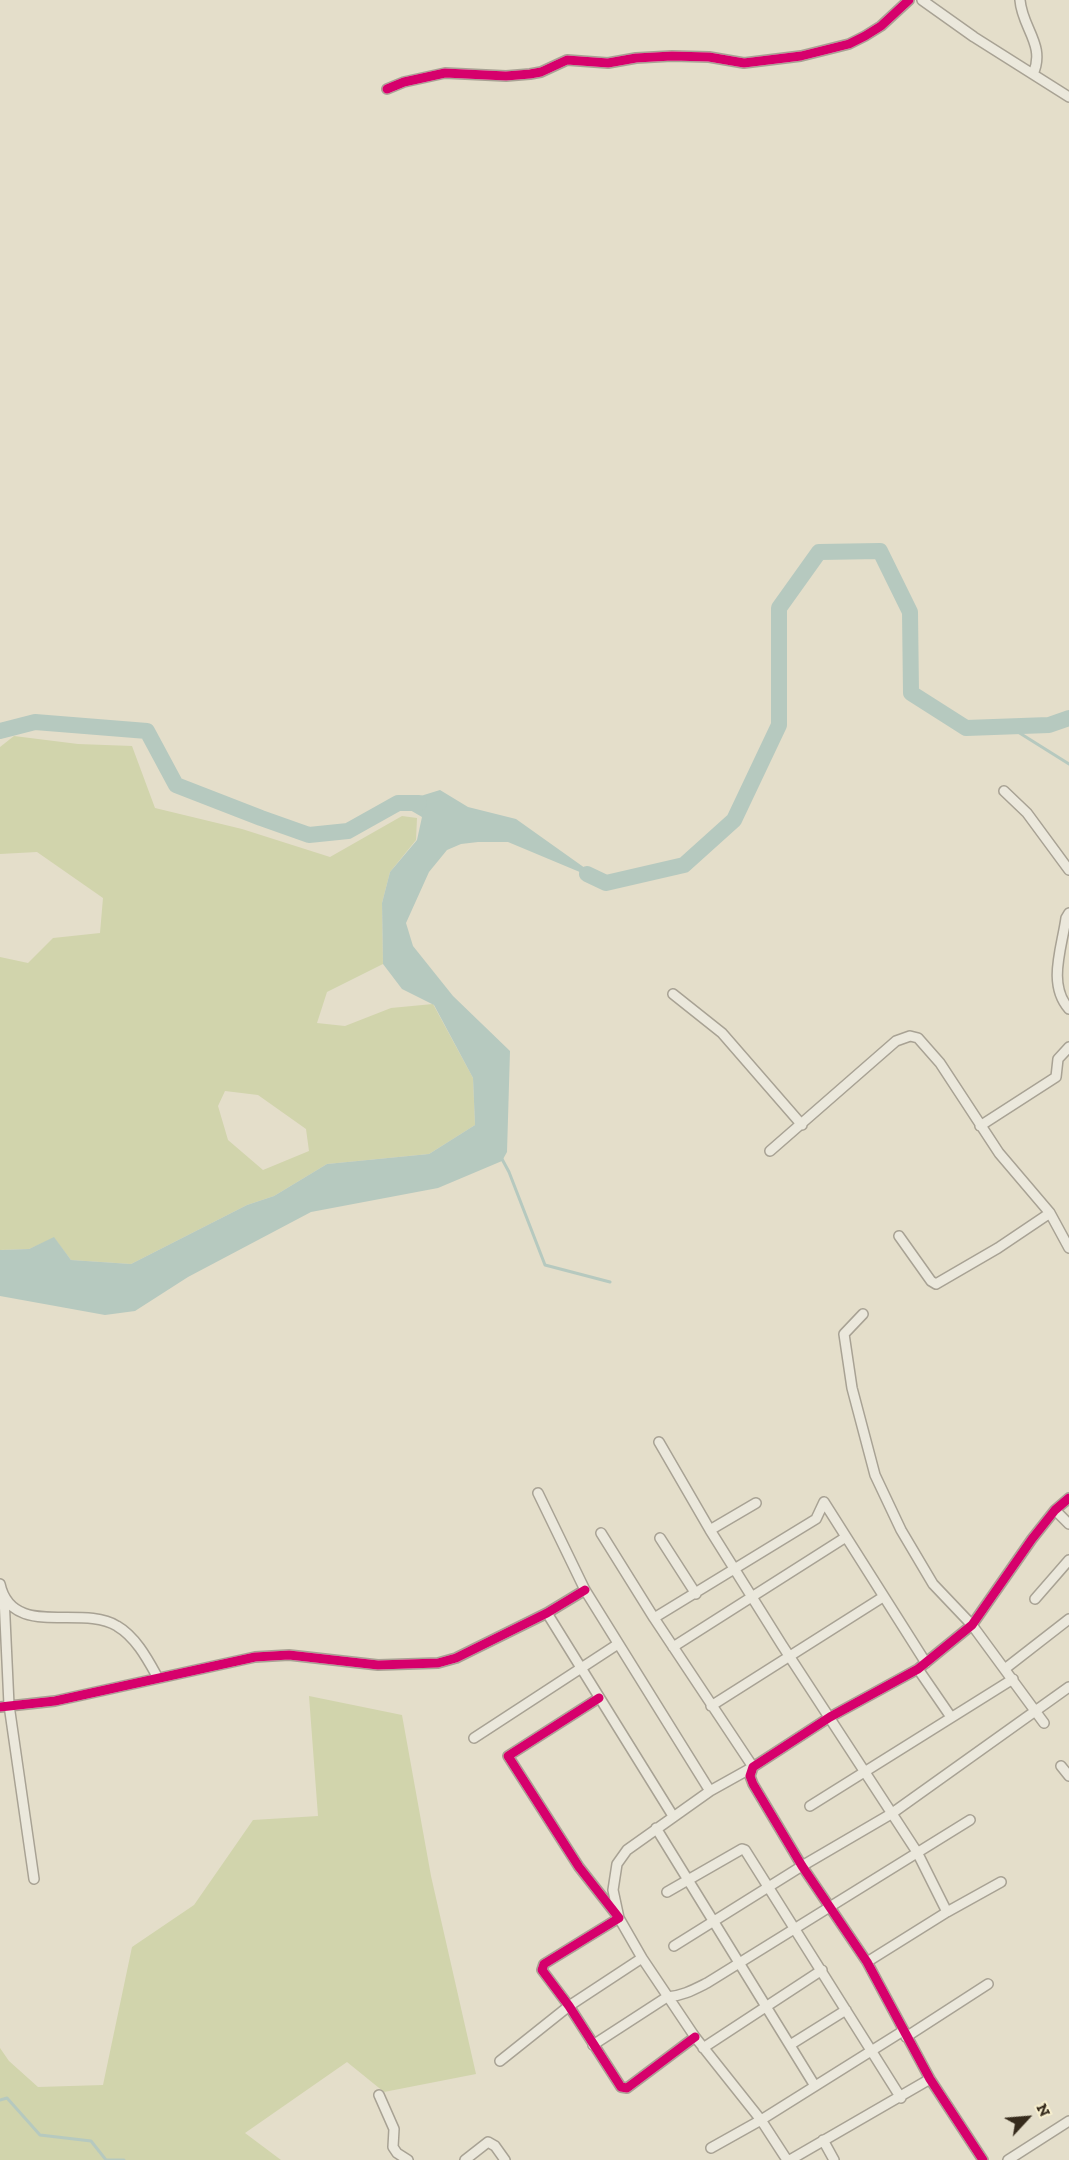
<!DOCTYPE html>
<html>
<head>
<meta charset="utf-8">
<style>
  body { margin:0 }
  #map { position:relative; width:1069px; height:2160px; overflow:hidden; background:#e4deca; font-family:"Zilla Slab",serif }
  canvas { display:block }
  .north { position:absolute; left:997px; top:2088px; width:60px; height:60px; -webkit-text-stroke:4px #f6eece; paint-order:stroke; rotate:64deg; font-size:16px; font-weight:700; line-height:24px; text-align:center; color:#362b1c }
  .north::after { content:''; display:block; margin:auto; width:21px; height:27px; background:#362b1c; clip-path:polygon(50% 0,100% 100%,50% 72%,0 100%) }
</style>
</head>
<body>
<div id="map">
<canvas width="1069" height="2160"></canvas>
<div class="north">N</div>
</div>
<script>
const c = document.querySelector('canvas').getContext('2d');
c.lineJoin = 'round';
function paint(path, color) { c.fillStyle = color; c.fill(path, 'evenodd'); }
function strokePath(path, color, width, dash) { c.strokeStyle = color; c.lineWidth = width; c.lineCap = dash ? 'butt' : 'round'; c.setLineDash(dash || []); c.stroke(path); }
const green = new Path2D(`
  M14 736 78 744 132 746 155 808 242 829 330 857 402 816 417 818 416 840 390 872 382 903 383 964 327 992 317 1023 345 1026 391 1008 433 1004 473 1078 475 1125 429 1154 327 1164 274 1196 247 1205 131 1264 71 1260 54 1238 29 1249 0 1250V957L28 963 53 938 100 933 103 898 37 852 0 854V747ZM225 1091 258 1095 306 1129 309 1151 263 1170 228 1140 218 1106Z
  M309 1696 402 1715 431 1876 476 2074 384 2092 347 2062 245 2133 281 2160H0V2048L9 2061 38 2087 103 2085 132 1947 194 1905 253 1820 318 1816Z`);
const water = new Path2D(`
  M440 790 468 807 516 819 606 883 508 842H478L461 844 447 850 429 872 406 923 413 946 453 996 510 1051 507 1152 502 1161 438 1188 311 1212 188 1277 135 1311 105 1315 0 1296V1250L29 1249 54 1237 71 1260 131 1264 247 1205 274 1196 327 1164 429 1154 475 1125 473 1078 434 1005 402 989 383 964 382 903 390 872 417 840 422 817 398 803Z`);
const stream = new Path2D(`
  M1010 727 1069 764
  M502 1159 509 1172 545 1265 610 1282
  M0 2100 7 2098 40 2135 91 2141 106 2160H124`);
const river = new Path2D(`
  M0 731 35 722 147 731 176 785 261 818 309 835 348 831 398 803H419
  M587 874 606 883 684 865 734 820 779 725V608L819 552 880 551 910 612 911 693 966 728 1049 725 1069 718`);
const street = new Path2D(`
  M922 0 974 37 1069 97
  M1020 0C1022 28 1046 45 1033 74
  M387 89 404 82 445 73 506 76 530 74 541 72 567 60 608 63 636 58 672 56 709 57 744 63 801 56 849 44 865 36 881 26 909 0
  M1004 791 1027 813 1069 870
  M1069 913 1066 918C1062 948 1047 984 1069 1009
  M673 994 722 1033 802 1125
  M980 1126 1056 1077 1058 1059 1069 1047
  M770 1151 896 1041 910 1036 918 1038 940 1063 999 1153 1050 1213 1069 1248
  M899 1236 931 1281 936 1284 998 1248 1050 1213
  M863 1314 844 1334 852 1388 875 1475 901 1530 933 1584 972 1625 1044 1723
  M659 1442 710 1530 782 1645 917 1852 947 1912
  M538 1493 585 1590 710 1791
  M824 1502 926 1663
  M1055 1510 1069 1524
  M710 1530 756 1503
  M601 1533 654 1618 753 1767 710 1791 627 1850 617 1864 613 1890 619 1918 642 1958 695 2037 761 2120 787 2160
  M660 1538 696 1594
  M0 1584C12 1639 81 1604 117 1626 136 1637 148 1660 158 1678
  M4 1597 9 1705 34 1879
  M1035 1599 1069 1560
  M547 1613 673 1816
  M654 1618 816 1519 824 1502
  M673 1647 846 1537
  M1006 1668 1069 1619
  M918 1669 951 1717
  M599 1698 508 1756 579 1867 619 1918 544 1964 542 1970 569 2006 621 2087 627 2088 695 2037
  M711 1706 883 1597
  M0 1707 55 1701 255 1657 289 1655 378 1665 438 1663 456 1658 547 1613 585 1590
  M474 1738 618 1644
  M1061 1766 1069 1776
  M810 1806 1013 1679
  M656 1828 815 2086
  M667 1892 742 1849 745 1850 901 2098
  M674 1946 802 1866 891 1814 1069 1687
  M867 1962 947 1912 1001 1882
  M906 2037 988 1984
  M593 2045 667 1997C682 1996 693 1990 707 1983L970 1820
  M790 2045 846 2010
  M703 2048 822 1970
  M500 2061 569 2006 642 1958
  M379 2095 394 2129 393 2147 397 2153 408 2160
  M823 2140 834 2160
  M711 2148 761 2120 903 2031
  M465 2160 488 2142 495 2146 505 2160
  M790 2160 930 2079
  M983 2160 930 2079 867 1962 802 1866 753 1784 750 1776 753 1767 830 1717 918 1669 972 1625 1032 1539 1055 1510 1069 1498
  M1008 2160 1069 2121`);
const cycleway = new Path2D(`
  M387 89 404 82 445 73 506 76 530 74 541 72 567 60 608 63 636 58 672 56 709 57 744 63 801 56 849 44 865 36 881 26 909 0
  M599 1698 508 1756 579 1867 619 1918 544 1964 542 1970 569 2006 621 2087 627 2088 695 2037
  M0 1707 55 1701 255 1657 289 1655 378 1665 438 1663 456 1658 547 1613 585 1590
  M983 2160 930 2079 867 1962 802 1866 753 1784 750 1776 753 1767 830 1717 918 1669 972 1625 1032 1539 1055 1510 1069 1498`);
paint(green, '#d1d4ac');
paint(water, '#b6c9bf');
strokePath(stream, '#b6c9bf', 3);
strokePath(river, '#b6c9bf', 16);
strokePath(street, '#a8a294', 12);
strokePath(street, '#ebe8dc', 9);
strokePath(cycleway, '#d6006c', 9);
</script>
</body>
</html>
